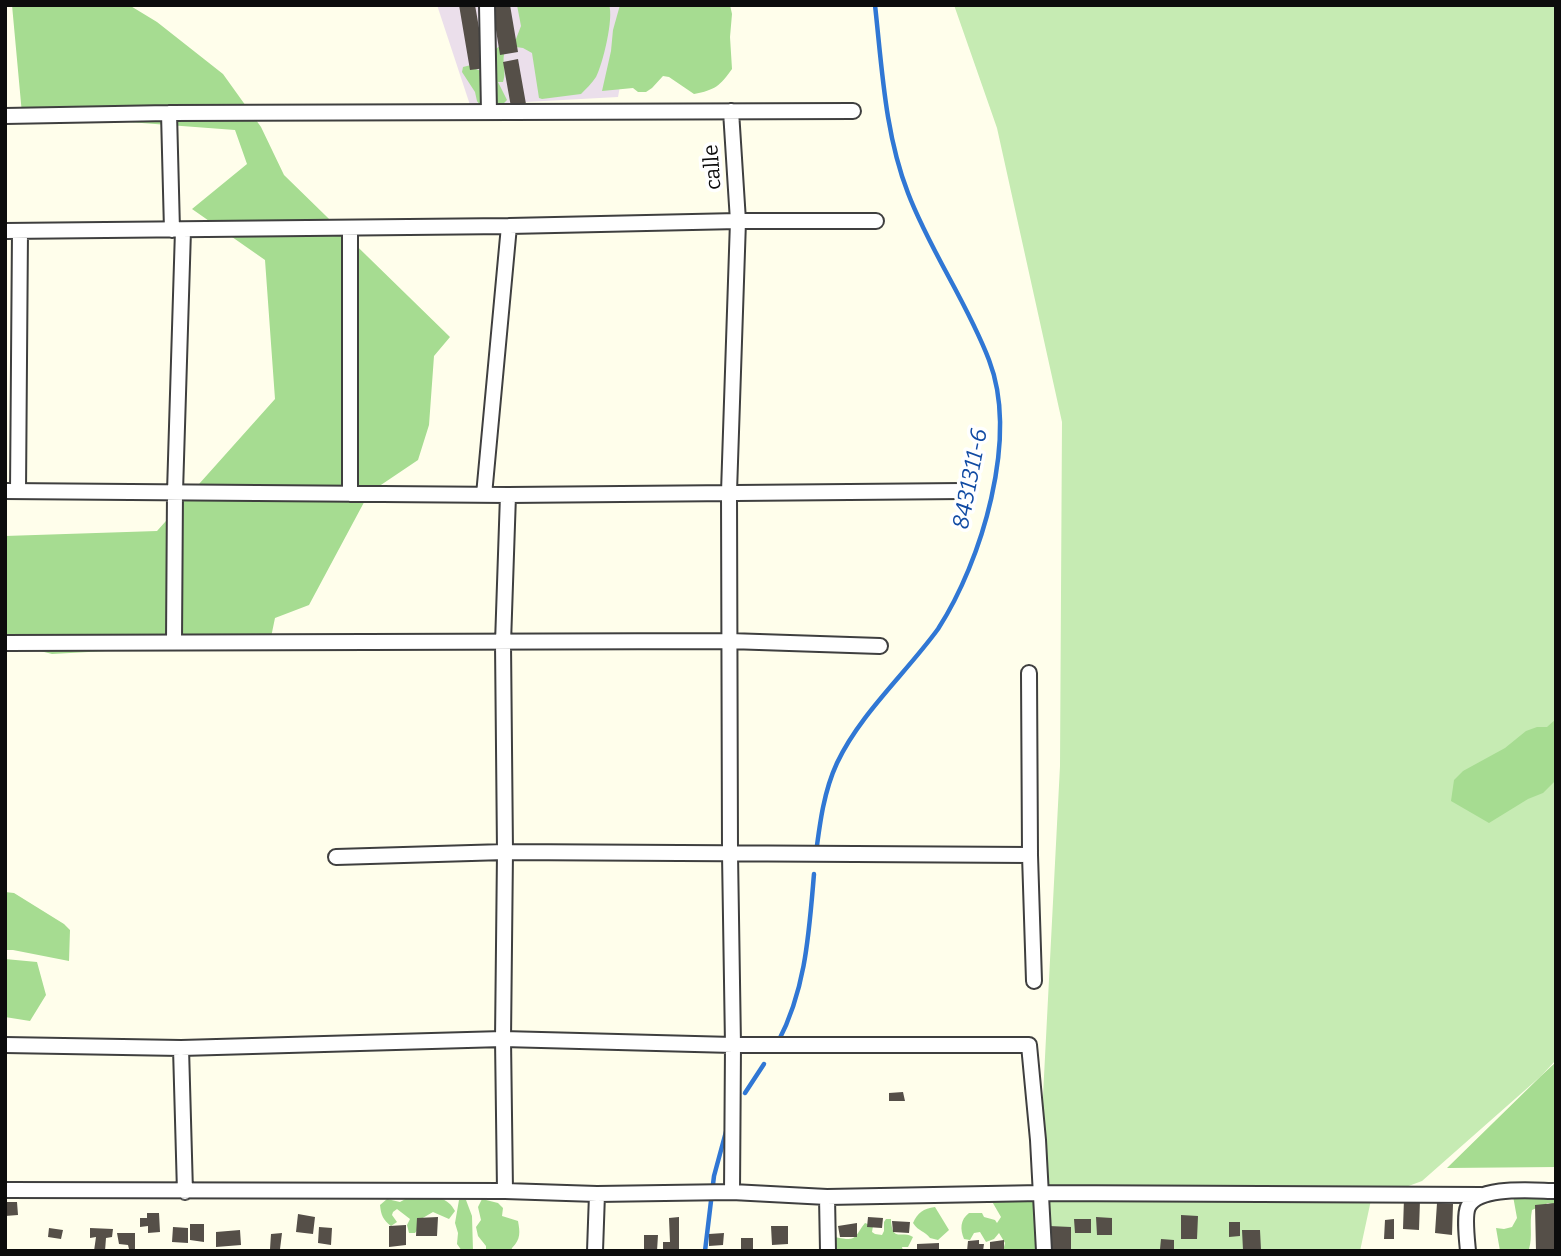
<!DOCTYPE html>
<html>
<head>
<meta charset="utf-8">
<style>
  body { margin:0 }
  #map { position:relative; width:1561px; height:1256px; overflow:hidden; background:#fffeeb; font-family:Bitter,serif }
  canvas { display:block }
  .frame { position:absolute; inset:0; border:7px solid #0c0c0c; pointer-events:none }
</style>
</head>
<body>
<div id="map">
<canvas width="1561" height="1256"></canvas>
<div class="frame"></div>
</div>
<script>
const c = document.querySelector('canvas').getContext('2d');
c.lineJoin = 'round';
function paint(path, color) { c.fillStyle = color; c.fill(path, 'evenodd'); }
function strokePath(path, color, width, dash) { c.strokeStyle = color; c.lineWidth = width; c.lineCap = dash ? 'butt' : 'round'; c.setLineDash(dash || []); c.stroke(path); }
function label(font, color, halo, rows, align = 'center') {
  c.font = font + ' Bitter,serif'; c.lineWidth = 7; c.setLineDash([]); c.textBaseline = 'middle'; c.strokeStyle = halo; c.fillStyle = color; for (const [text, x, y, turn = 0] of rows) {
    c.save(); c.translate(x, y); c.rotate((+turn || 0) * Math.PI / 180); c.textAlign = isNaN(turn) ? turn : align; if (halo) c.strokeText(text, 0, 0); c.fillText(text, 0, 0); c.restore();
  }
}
const industrial = new Path2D(`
  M437 5H635L618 97 470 105Z`);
const green = new Path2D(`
  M954 5H1556V1060L1541 1076 1422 1181 1371 1200 1360 1251H1035L1060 766 1062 422 997 128Z`);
const forest = new Path2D(`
  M12 5H129L157 22 223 74 261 127 284 175 450 337 434 356 429 425 418 460 369 493 309 605 275 618 270 642 52 654 5 642V536L157 531 275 399 265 260 192 209 247 164 235 130 22 114Z
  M517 5H609C614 17 603 64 596 77 592 83 586 89 581 94L542 99 539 98 532 53 523 48 509 46C498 57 508 68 503 82H498L507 100 496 111 483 110 477 101 475 92 462 72 463 67 471 65 476 69 481 71C490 55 498 42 516 39L521 26Z
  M620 5H730L732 14 730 37 732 69C720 86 715 90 694 94L669 77 663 76 652 88 646 92H638L633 88 602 91 611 51 613 30Z
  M1556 719V780L1543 793 1528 799 1489 823 1451 801 1454 780 1463 771 1505 748 1526 731 1537 727H1547Z
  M5 892 14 893 64 924 70 930 69 961 13 950H5Z
  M5 959 37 962 46 995 30 1021 5 1017Z
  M1556 1062V1167L1447 1168 1541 1076Z
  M1556 1188V1205L1548 1203 1532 1210C1529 1224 1533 1236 1529 1249L1526 1251H1500L1496 1228 1504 1229 1512 1227 1517 1218 1513 1196Z
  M1035 1192 1044 1251H1003L1005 1243 999 1233 994 1239 986 1242 980 1232 974 1233 970 1240 964 1239C960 1229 960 1220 969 1213H982L984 1217 995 1220 997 1223 1001 1217 990 1198Z
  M411 1196C427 1196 447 1194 455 1211L449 1219 433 1212 421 1219 419 1228 415 1233H409L407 1225 410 1219 397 1209 393 1212 392 1215 397 1222 391 1226C383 1220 381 1215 380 1205L387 1199 400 1202Z
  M482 1199 498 1203 503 1208 502 1216 518 1221C520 1232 521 1239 512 1248L511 1251H486V1246L478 1236 476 1227 481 1220 478 1207Z
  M459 1200H466L472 1216 473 1251H462L457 1244 458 1233 455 1223Z
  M935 1207 949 1230 938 1240 930 1238C925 1231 919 1232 913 1223 918 1212 923 1209 935 1207Z
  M886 1219H891C892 1243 901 1230 913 1237L908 1247H902L903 1251H831L829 1246 835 1237C858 1242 853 1238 865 1223L873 1226 872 1232 875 1234 882 1235 884 1231V1222Z`);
const stream = new Path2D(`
  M816 853C820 822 824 791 837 763 860 714 906 673 938 629 982 561 1019 438 989 360 967 302 930 251 908 193 885 134 882 68 875 5
  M778 1042C806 989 809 932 814 874
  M745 1093 764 1064
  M705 1251 714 1176 727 1128`);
const building = new Path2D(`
  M459 5H475L486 68 470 70Z
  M492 5H510L518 52 500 55Z
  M518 59 526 104 511 107 503 62Z
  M903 1092 905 1101H889V1093Z
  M1404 1198 1420 1200 1419 1230 1403 1229Z
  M5 1202H17L18 1215 5 1216Z
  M1437 1203 1453 1204 1452 1235 1435 1233Z
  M1555 1203 1556 1251H1536L1535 1205Z
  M147 1213H159L160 1232 148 1233V1226L140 1227V1218H147Z
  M298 1214 315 1217 313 1234 296 1232Z
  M1181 1215 1198 1216 1197 1239H1181Z
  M438 1217 437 1236H416L417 1218Z
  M679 1217V1250H663V1242H670L669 1218Z
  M868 1217 883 1218 882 1228 867 1227Z
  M1096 1217 1112 1218V1235H1097Z
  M1074 1219H1091V1233H1075Z
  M1394 1219V1239H1384L1385 1220Z
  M892 1221 910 1222 909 1233 893 1232Z
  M1229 1222H1240V1236L1229 1237Z
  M857 1223V1237H840L838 1226Z
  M190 1224H204V1242L190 1240Z
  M406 1225V1245L389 1247V1226Z
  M771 1226H788V1244L772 1245Z
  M1049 1226 1071 1227V1251H1049Z
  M173 1227 188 1228V1243L172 1242Z
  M319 1227 332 1228 331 1245 318 1243Z
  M49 1228 63 1230 61 1239 48 1237Z
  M90 1228 113 1229 112 1237 106 1238 105 1251H94L96 1237 90 1238Z
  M240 1230 241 1245 216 1247V1232Z
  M1242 1230H1260L1261 1250H1243Z
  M117 1233H135V1249H129L128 1245 119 1244Z
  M282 1233 280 1249H270L271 1234Z
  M724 1233 723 1245 709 1246V1234Z
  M644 1235H658L657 1251H644Z
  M741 1238H753V1250L741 1249Z
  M1161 1239 1174 1240V1250L1160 1249Z
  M979 1240V1244H984L983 1251H967L968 1241Z
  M1004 1240V1251H990V1242Z
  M939 1243V1251H917V1244Z`);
const minor = new Path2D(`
  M487 5 489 112
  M731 111 738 221 729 492 730 854 733 1045 732 1192 827 1197 1041 1193 1481 1195
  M169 113 172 230
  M5 116 169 113 853 111
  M350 228V494
  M5 231 509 226 738 221H876
  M5 491 508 495 963 491
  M18 491 20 231
  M484 495 509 226
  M174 641 175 492 183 230
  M5 643 729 641 880 646
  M1029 673 1030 855 1034 981
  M336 857 505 852 1030 855
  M5 1045 181 1048 503 1039 733 1045H1029L1038 1140 1044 1251
  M181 1048 185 1192
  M5 1190 505 1191 597 1194 595 1251
  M505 1191 503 1039 505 852 503 643 508 495
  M597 1194 732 1192
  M827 1197 828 1251
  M1468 1251C1467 1240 1464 1216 1468 1207 1478 1185 1535 1191 1556 1191`);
const streetNames = [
  ["calle",713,167,-94]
];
const waterNames = [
  ["8431311-6",971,479,-79]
];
paint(industrial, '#ebdfeb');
paint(green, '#c6ebb3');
paint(forest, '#a6dc91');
strokePath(stream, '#3077d4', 4.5);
paint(building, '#554f48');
strokePath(minor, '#3f3f3f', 18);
strokePath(minor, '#fff', 14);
label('21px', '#0c0c0c', '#fff', streetNames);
label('italic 23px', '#104aa3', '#fff', waterNames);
</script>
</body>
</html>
